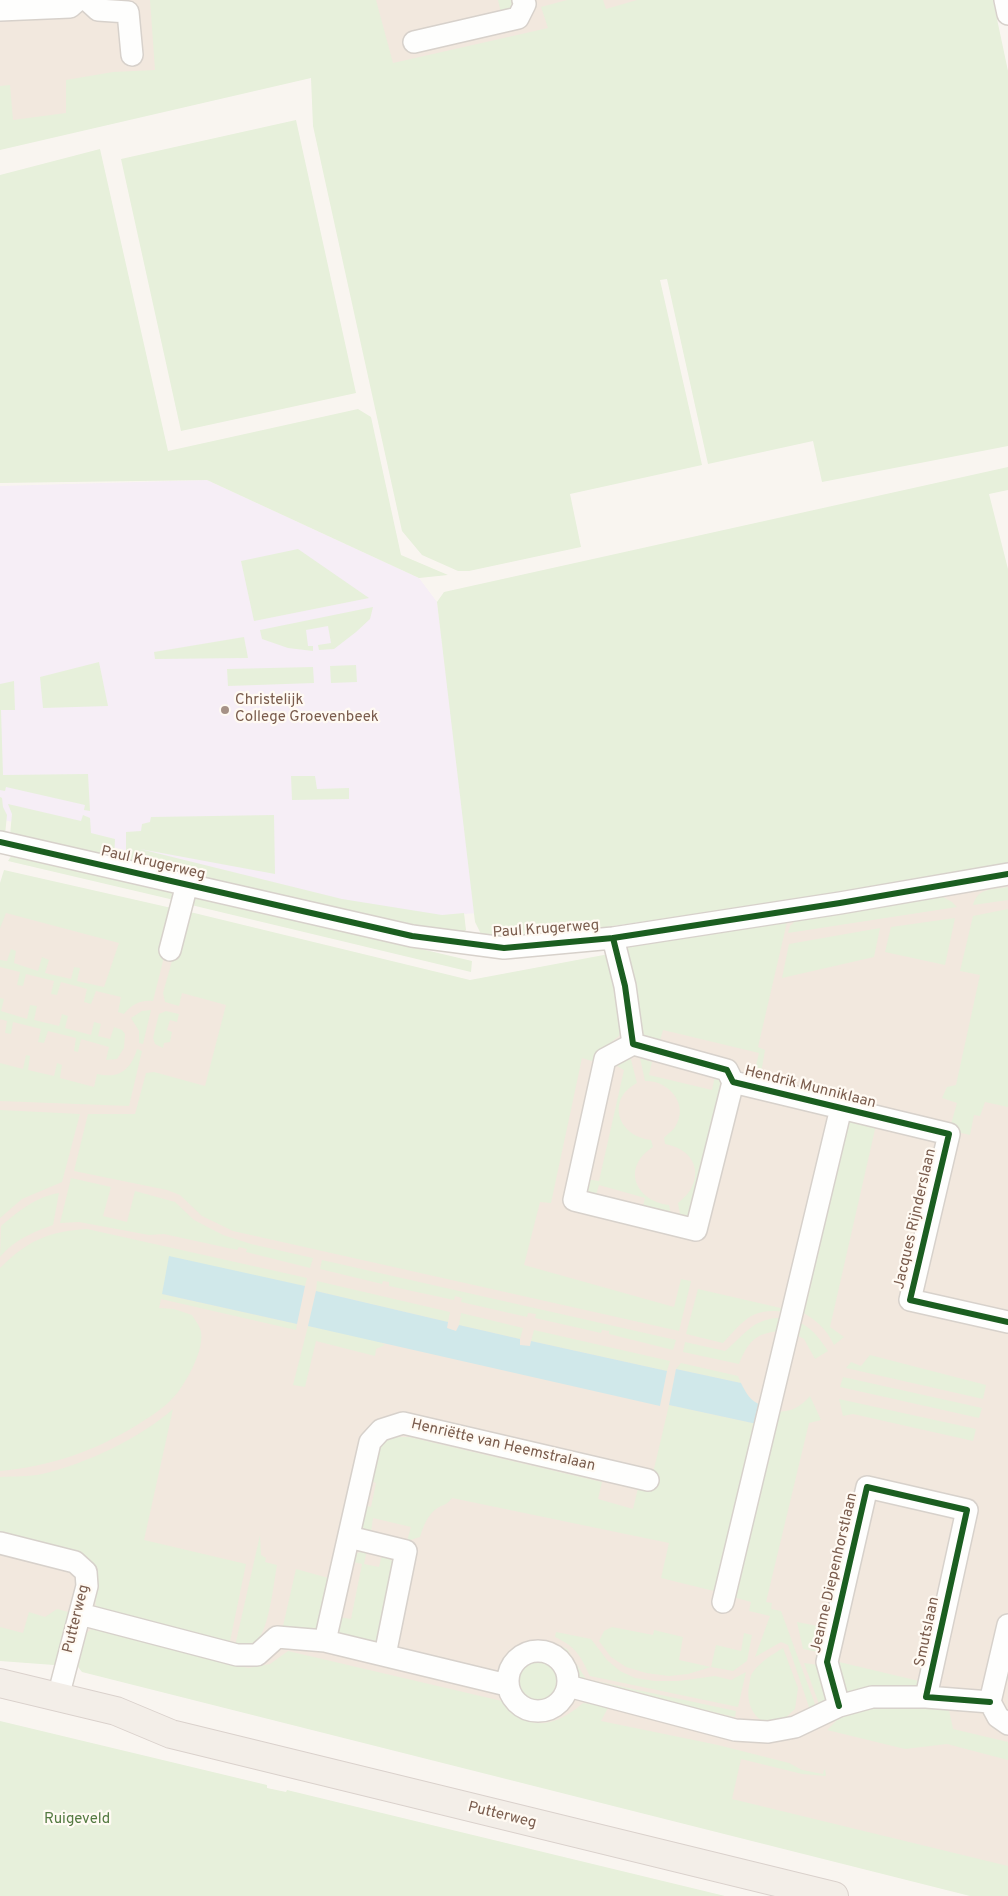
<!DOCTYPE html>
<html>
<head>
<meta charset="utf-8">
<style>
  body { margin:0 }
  canvas { display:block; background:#f9f5f0 }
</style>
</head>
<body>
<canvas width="1008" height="1896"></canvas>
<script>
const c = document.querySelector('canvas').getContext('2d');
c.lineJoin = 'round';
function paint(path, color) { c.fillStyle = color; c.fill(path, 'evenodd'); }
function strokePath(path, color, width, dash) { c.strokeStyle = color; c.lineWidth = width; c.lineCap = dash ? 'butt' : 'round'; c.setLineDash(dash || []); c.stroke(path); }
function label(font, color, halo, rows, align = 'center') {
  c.font = font + ' Overpass,sans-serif'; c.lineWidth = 4.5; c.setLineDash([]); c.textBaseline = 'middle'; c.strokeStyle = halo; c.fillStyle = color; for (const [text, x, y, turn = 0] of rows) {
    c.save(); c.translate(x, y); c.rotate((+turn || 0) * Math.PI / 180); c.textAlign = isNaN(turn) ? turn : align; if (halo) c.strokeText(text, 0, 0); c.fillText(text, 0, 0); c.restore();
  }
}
const residential = new Path2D(`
  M0 0H751L394 72 236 59 0 136Z
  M1008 865V1892L0 1642V890L478 992Z`);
const education = new Path2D(`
  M207 480 419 578 437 602 476 913 442 916 342 900 125 850 0 819V486Z`);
const green = new Path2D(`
  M150 0H376L393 63 548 28 541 7 567 0H603L606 9 637 0H993L1008 71V446L822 482 813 441 708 464 667 279 660 280 702 465 570 494 581 547 469 571H458L422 555 402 531 313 126 311 78 0 150V86L10 85 13 120 66 113V80L113 72 155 70Z
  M498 0H515V11L502 17Z
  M296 120 356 393 181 431 121 159Z
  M100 149 168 451 358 409 371 417 401 555 448 575 419 578 207 480 0 483V175Z
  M1008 467V490L989 494 1008 569V868L545 936 483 938 475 922 437 602 444 592Z
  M298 549 369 598 254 621 241 561Z
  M373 607 370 619 356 632 334 649 319 650 318 645 331 643 328 626 306 630 308 646H313V651L288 648 262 639 260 630Z
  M244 637 248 658 155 659 154 652Z
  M99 662 108 706 43 708 40 677Z
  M356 665 357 682 331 683 330 666Z
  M313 667 314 683 228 686 227 669Z
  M14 681 15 710H1L3 775 88 774 90 811 84 810 85 805 6 787 5 791 0 790V684Z
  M291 776H315L317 789 349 788V799L292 800Z
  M0 797 2 798 3 807 7 815 5 835 0 833Z
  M8 804 81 821 83 815 90 818 91 833 115 839 114 860 10 835 12 814Z
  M274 815 275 874 140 849 342 899 442 915 464 913 466 930 463 933 458 934 126 862V832L141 831 142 824 150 822 151 817Z
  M15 850 174 890V900L8 861Z
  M4 870 176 909 153 1001C141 1000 132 1004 124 1014L118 1012 121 997 96 991 91 1004 84 1002 87 989 61 982 57 995 51 994 54 981 26 974 23 986 17 985 20 972 0 967V960L7 961 11 949 16 951 14 963 38 971 42 957 49 960 45 973 71 979 74 967 80 968 77 981 104 987 119 943 6 913 0 928V883Z
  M1008 887V900L973 905C978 887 992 890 1008 887Z
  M188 894 472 961 471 972 187 904Z
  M943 897 952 902 957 907 788 933 790 926 796 920Z
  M1008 909V1107L985 1102 980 1116 974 1115 970 1135 867 1111 951 1124 957 1103 942 1098 947 1087 956 1085 980 975 960 971 973 916Z
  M186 911 470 980 609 954 622 1024 619 1036 605 1047 595 1062 582 1058 551 1203 540 1202 524 1265 674 1307 681 1279 691 1281 679 1331 233 1231 202 1216 180 1195 167 1190 74 1171 88 1114H135L146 1073 154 1072 205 1086 226 1005 182 993 179 1006 165 1002 163 993Z
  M955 918 945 965 885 952 891 927Z
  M787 922 758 1047 765 1050 760 1079 753 1077 759 1053 663 1030 659 1044 651 1042 644 1036 627 947Z
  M880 928 874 957 782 978 789 944Z
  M0 998 4 999 1 1011 27 1019 30 1005 37 1006 34 1020 59 1026 62 1014 68 1016 65 1028 91 1035 94 1022 101 1024 98 1036 110 1039 114 1027 122 1030 125 1034 124 1048 117 1059 106 1060 109 1047 81 1039 78 1052 74 1051 76 1038 48 1031 44 1043 38 1042 41 1029 13 1022 11 1034 5 1033 7 1021 0 1019Z
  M151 1010 143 1044 139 1043V1031L131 1018 142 1011Z
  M166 1011 179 1014 177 1022 170 1020 167 1030 172 1032 170 1042 164 1043 163 1048 155 1044 153 1038 159 1014Z
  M137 1049 142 1051 129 1106 0 1101V1063L23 1069 26 1055 30 1056 28 1070 54 1076 57 1063 62 1065 60 1078 94 1087 97 1074C119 1079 131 1070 137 1049Z
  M630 1056 637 1083C606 1099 617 1136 651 1140L653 1147C621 1167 635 1201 669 1205L672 1219 642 1210 645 1198 599 1185 594 1201 586 1194 585 1179 599 1181 624 1070 612 1063Z
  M640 1058 652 1062 649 1075 712 1090 715 1076 720 1078 723 1083 690 1217 681 1220 678 1203C705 1183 700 1150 665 1144L664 1138C667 1134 673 1131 675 1127 690 1104 668 1080 645 1081Z
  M0 1110 80 1114 62 1182 22 1199 0 1218Z
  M847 1117 876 1125 830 1327 844 1337 834 1345C826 1328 816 1320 800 1311Z
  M71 1178 111 1187 103 1216 127 1222 135 1191 175 1202 194 1220 223 1235 251 1244 313 1258 310 1268 246 1252 247 1249 239 1247 237 1250 164 1234 149 1235 79 1222 60 1223Z
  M59 1193 53 1225C33 1232 14 1240 0 1257L1 1226C19 1211 35 1197 59 1193Z
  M87 1229 307 1278 305 1286 245 1274 162 1294 297 1324 296 1330 161 1299 159 1308 174 1309 192 1315C195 1320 200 1326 201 1332 203 1344 197 1358 192 1369 186 1380 180 1391 171 1400 161 1410 148 1418 137 1425 93 1452 51 1466 0 1471V1268C27 1241 49 1231 87 1229Z
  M322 1260 676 1340 673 1350 609 1334V1331L602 1330 601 1333 535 1318 536 1314 528 1313 527 1317 461 1302 462 1298 455 1296 454 1300 389 1286V1282L383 1281 382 1284 320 1269Z
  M317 1281 450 1312 448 1322 316 1291Z
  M698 1289 785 1309 784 1312C751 1307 743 1322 723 1343L686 1334Z
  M461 1313 523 1328 520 1339 459 1325Z
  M777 1318 784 1319 780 1331C755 1333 748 1342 739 1364L683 1352 685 1342 725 1351C744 1336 751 1320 777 1318Z
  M799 1322C813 1329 819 1338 828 1351L815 1359 804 1339 795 1334Z
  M308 1326 379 1341 385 1345 376 1349 375 1356 316 1341 305 1387 293 1385Z
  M534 1330 670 1361 667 1371 531 1341Z
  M870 1355 986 1385 983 1399 846 1368 851 1362 861 1366Z
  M681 1363 738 1376 741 1383 676 1369Z
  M843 1377 982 1408 979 1418 840 1387Z
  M810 1396 821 1420 809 1423 766 1602 772 1603 771 1609 781 1611 816 1707 810 1710 788 1645 781 1642 755 1657 770 1616 749 1611 751 1602 733 1597 776 1411C791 1413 800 1407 810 1396Z
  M839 1399 976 1429 973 1441 853 1414 843 1416Z
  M669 1405 757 1424 718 1592 661 1578 669 1543 452 1498C446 1506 443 1504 436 1509 427 1516 423 1527 420 1537L407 1541 411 1527 373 1518 371 1532 365 1530 361 1525 364 1505 371 1507 376 1483 368 1480 374 1459 382 1442 394 1437H409L602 1482 598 1499 633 1509 638 1488 649 1490Z
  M173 1409 144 1540 246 1564 229 1646 96 1608C94 1596 100 1576 95 1567 93 1564 89 1561 87 1558L0 1532V1477C14 1476 29 1477 42 1474 86 1464 140 1438 173 1409Z
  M260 1535 261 1555 266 1558 265 1562 277 1565C274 1581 269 1630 257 1640 251 1646 243 1646 235 1646Z
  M367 1550 364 1564 379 1567 382 1554 389 1557 393 1563 379 1636 375 1643 336 1634 339 1617 351 1619 362 1564 349 1561 354 1554Z
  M296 1569 332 1579 319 1628 309 1632 283 1626Z
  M57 1609 72 1613 58 1661 54 1665 0 1661V1627L23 1633 29 1612 45 1617Z
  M797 1622 823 1627 818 1652 803 1649Z
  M612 1627 653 1635 654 1630 683 1637 679 1660 711 1667 716 1645 741 1651 744 1633 752 1635 747 1661 733 1671 711 1667 688 1674 669 1676 646 1673 626 1667 611 1657 599 1641 604 1631Z
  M93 1628 248 1668 270 1664 288 1651 506 1702C528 1734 557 1726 583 1703L609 1706 601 1721 718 1745 789 1763 802 1770 823 1774 824 1770 825 1769 826 1776 802 1774 741 1759 732 1799 1008 1866V1896H970L82 1672 78 1667 84 1635Z
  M556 1632 591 1639 607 1660 620 1671 635 1678 655 1681H678L715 1676 731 1680 746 1672 738 1707 590 1676C580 1655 576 1647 555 1637Z
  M556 1644 567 1649 586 1679 736 1711 735 1717 581 1683 569 1661 555 1649Z
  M783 1648 798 1688 795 1709C789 1714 782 1723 773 1723 753 1723 746 1702 749 1686 750 1682 750 1675 753 1672 760 1662 773 1654 783 1648Z
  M518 1680a20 20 0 1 1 40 0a20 20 0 1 1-40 0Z
  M835 1661 919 1681 916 1691 845 1697Z
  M804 1663 818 1665 829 1696 819 1704Z
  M863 1705 921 1706 949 1710 953 1729 1008 1742V1760L947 1744 905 1749 827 1730 842 1715Z
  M0 1721 267 1785V1788L286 1792 287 1790 725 1896H0Z`);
const water = new Path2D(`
  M169 1256 305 1286 297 1324 162 1294Z
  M316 1291 448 1322 447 1328 456 1331 459 1325 520 1339V1345L530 1346 531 1341 667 1371 660 1406 308 1326Z
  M676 1369 741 1383C746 1393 750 1401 761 1405L757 1424 669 1405Z`);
const minor = new Path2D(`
  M87 0 98 10 128 12 132 55
  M1005 0 1008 14
  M0 10 70 7 78 0
  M414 42 518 18 525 4 523 0
  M0 842 412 936 504 948 613 938 840 903 1008 874
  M613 938 625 986 633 1044 727 1070 733 1082 949 1134 910 1300 1008 1322
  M170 950 187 884
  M633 1044 605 1059 574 1200 696 1230 733 1082
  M349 1537 406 1551 385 1655
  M0 1543 75 1562 86 1572 87 1586 58 1697
  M723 1602 841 1108
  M80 1614 237 1655H257L277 1637 325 1641 507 1685
  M1008 1625 990 1702 998 1717 1008 1724
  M325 1641 370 1442 381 1430 403 1423 648 1480
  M508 1681a30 30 0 1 1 60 0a30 30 0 1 1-60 0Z
  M568 1686 735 1730 768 1732 795 1727 839 1706 872 1697H926
  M839 1706 827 1662 867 1487 967 1510 926 1697 990 1702`);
const primary = new Path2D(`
  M0 1683 116 1711 171 1734 834 1896`);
const cycleway = new Path2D(`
  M0 842 412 936 504 948 613 938 840 903 1008 874
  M613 938 625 986 633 1044 727 1070 733 1082 949 1134 910 1300 1008 1322
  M839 1706 827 1662 867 1487 967 1510 926 1697 990 1702`);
const markers = [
  [225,710,5,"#a69286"]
];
const poiNames = [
  ["Christelijk",235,701],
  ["College Groevenbeek",235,718]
];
const streetNames = [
  ["Paul Krugerweg",153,864,13],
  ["Paul Krugerweg",546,930,-4],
  ["Hendrik Munniklaan",810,1088,14],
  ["Jacques Rijnderslaan",916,1219,-77],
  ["Henriëtte van Heemstralaan",503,1446,13],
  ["Jeanne Diepenhorstlaan",835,1573,-77],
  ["Putterweg",77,1619,-76],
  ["Smutslaan",928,1632,-78],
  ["Putterweg",502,1816,14]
];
const parkNames = [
  ["Ruigeveld",77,1820]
];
paint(residential, '#f2e8de');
paint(education, '#f6eef6');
paint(green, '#e7f0db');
paint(water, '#d0e8ea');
strokePath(minor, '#d7d1cb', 24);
strokePath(primary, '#dad1cc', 30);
strokePath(minor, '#fefefd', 21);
strokePath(primary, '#f3eee8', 28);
strokePath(cycleway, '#1b5e20', 6);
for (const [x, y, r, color] of markers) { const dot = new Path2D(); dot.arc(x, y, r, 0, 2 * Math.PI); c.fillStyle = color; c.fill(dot); strokePath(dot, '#fffaf3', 2); }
label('15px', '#7a5c4d', '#fffaf3', poiNames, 'left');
label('15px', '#7a5c4d', '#fffaf3', streetNames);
label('15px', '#537a41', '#fffaf3', parkNames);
</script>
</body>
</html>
